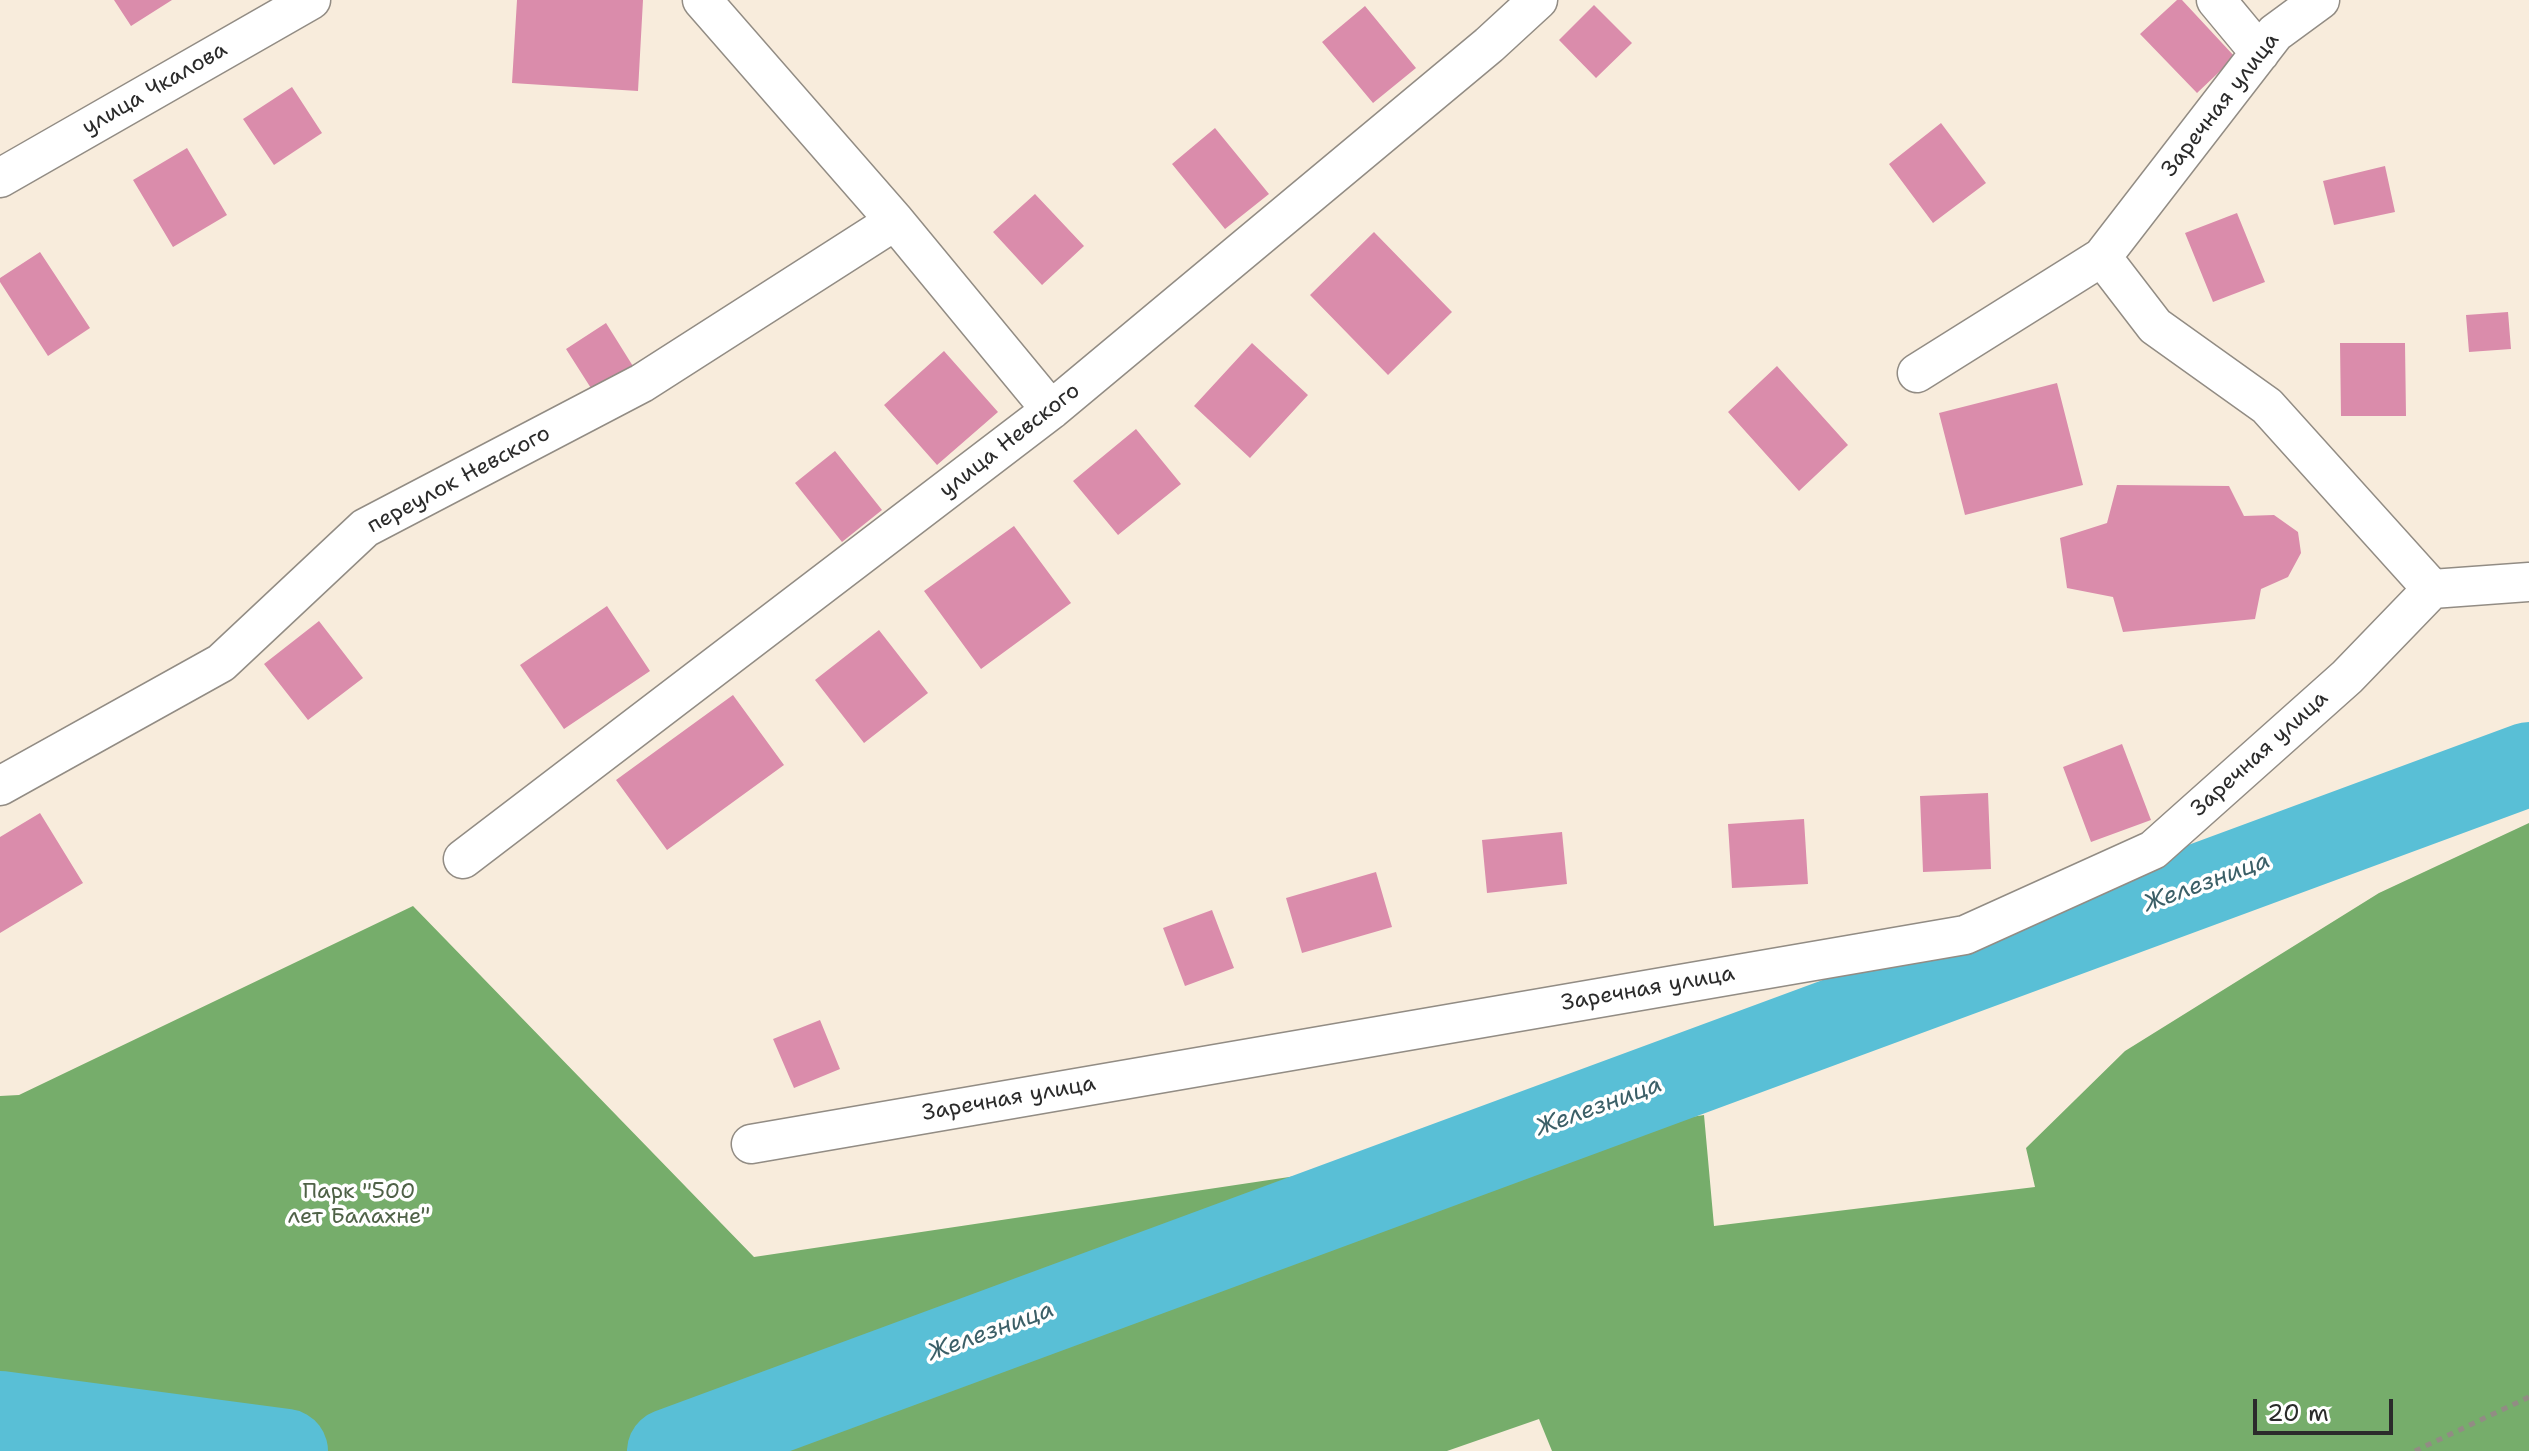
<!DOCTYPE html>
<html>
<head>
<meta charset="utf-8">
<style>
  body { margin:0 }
  #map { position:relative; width:2529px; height:1451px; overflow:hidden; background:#f8ecdc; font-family:"Shantell Sans",sans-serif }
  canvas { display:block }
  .scale { position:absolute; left:2253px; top:1399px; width:140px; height:36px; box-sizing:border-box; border:4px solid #2b2b2b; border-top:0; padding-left:10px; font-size:24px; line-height:28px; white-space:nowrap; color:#2b2b2b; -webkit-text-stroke:6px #fff; paint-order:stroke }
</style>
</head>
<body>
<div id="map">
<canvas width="2529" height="1451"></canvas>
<div class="scale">20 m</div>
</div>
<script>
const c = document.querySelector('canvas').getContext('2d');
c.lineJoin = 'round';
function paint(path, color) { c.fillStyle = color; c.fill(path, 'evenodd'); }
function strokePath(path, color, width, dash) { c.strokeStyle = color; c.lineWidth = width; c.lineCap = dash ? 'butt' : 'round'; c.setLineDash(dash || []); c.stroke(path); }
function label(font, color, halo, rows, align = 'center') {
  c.font = font + ' "Shantell Sans",sans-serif'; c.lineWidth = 7; c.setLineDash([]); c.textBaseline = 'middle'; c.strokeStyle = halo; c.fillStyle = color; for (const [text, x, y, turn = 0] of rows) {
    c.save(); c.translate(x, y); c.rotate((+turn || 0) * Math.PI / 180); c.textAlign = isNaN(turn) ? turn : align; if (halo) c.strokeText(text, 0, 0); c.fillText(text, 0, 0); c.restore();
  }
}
const forest = new Path2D(`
  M2529 823V1451H1552L1539 1419 1447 1451H0V1096L19 1095 413 906 754 1257 1704 1115 1714 1226 2035 1187 2026 1148 2125 1051 2379 893Z`);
const river = new Path2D(`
  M0 1413 286 1451
  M669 1451 2529 764`);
const building = new Path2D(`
  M114 0H172L131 26Z
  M517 0H643L638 91 512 83Z
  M2177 0H2182L2235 57 2197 93 2140 34Z
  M1594 5 1632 43 1596 78 1559 40Z
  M1365 6 1416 68 1373 103 1322 42Z
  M292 87 322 133 274 165 243 119Z
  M1941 123 1986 183 1933 223 1889 164Z
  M1215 128 1269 194 1225 229 1172 164Z
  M187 148 227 215 173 247 133 180Z
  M2385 166 2395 212 2334 225 2323 181Z
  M1035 194 1084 246 1042 285 993 232Z
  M2237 213 2265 282 2213 302 2185 233Z
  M1374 232 1452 312 1388 375 1310 295Z
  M40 252 90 328 48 356 0 282V278Z
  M2508 312 2511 349 2469 352 2466 315Z
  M606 323 636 371 596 396 566 349Z
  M1252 343 1308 395 1250 458 1194 406Z
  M2340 343H2405L2406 416H2341Z
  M944 351 998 412 937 465 884 405Z
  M1777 366 1848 445 1799 491 1728 412Z
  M2057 383 2083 485 1965 515 1939 413Z
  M1136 429 1181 484 1118 535 1073 481Z
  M835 451 882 510 842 542 795 483Z
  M2117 485 2229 486 2244 516 2274 515 2298 532 2301 553 2288 577 2261 589 2255 619 2123 632 2113 597 2067 588 2060 538 2107 523Z
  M1014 526 1071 603 981 669 924 591Z
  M607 606 650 671 564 729 520 665Z
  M319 621 363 678 308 720 264 664Z
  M879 630 928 693 864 743 815 680Z
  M733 695 784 765 667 850 616 780Z
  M2122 744 2151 820 2091 842 2063 767Z
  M1988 793 1991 869 1923 872 1920 796Z
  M40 813 83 883 0 933V837Z
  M1804 819 1808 884 1732 888 1728 824Z
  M1562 832 1567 884 1487 893 1482 840Z
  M1376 872 1392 927 1302 953 1286 898Z
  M1212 910 1234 968 1185 986 1163 928Z
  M820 1020 840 1069 794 1088 773 1039Z`);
const path = new Path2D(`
  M2415 1451 2529 1397`);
const street = new Path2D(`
  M702 0 895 221 1051 410
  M2216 0 2260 53
  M0 178 311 0
  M2102 257 2155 326 2267 406 2432 589 2529 582
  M1917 373 2102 257 2275 33 2320 0
  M0 786 221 663 365 528 642 383 895 221
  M463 859 1051 410 1489 45 1538 0
  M751 1144 1965 935 2153 850 2347 677 2432 589`);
const streetNames = [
  ["улица Чкалова",155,89,-30],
  ["Заречная улица",2221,105,-52],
  ["улица Невского",1010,441,-38],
  ["переулок Невского",459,480,-28],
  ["Заречная улица",2260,754,-42],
  ["Заречная улица",1648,989,-10],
  ["Заречная улица",1009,1099,-10]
];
const parkNames = [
  ["Парк \"500",359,1192],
  ["лет Балахне\"",359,1217]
];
const waterNames = [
  ["Железница",2207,883,-20],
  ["Железница",1599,1107,-20],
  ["Железница",991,1332,-20]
];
paint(forest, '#76ad6b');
strokePath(river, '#59bfd6', 84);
paint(building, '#da8cab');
strokePath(street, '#928c84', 41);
strokePath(path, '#928c84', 5, [6, 6]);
strokePath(street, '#fff', 38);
label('22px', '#2b2b2b', '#fff', streetNames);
label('22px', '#4f6247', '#fff', parkNames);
label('italic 24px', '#3b5f67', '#fff', waterNames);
</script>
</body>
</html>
